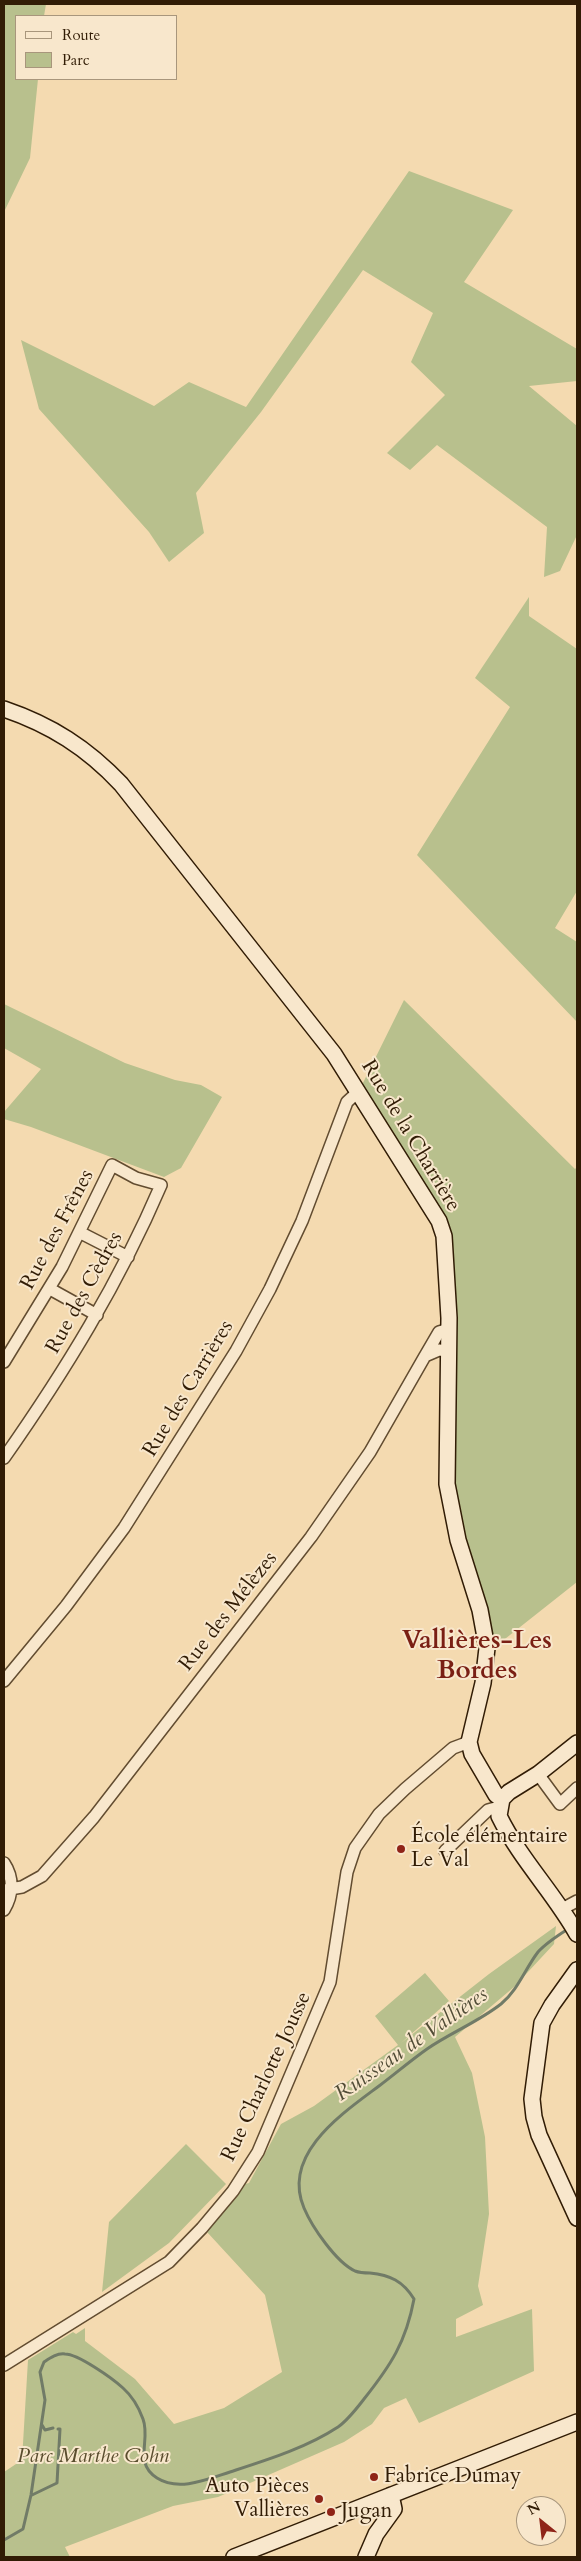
<!DOCTYPE html>
<html>
<head>
<meta charset="utf-8">
<style>
  body { margin:0 }
  #map { position:relative; width:581px; height:2561px; overflow:hidden; background:#f4dab0; font-family:Cardo,serif }
  canvas { display:block }
  .frame { position:absolute; inset:0; border:5px solid #311c05; pointer-events:none }
  .legend { position:absolute; left:15px; top:15px; width:162px; height:65px; box-sizing:border-box; background:#f8e7cc; border:1px solid #a8967c; margin:0; padding:6px 9px; list-style:none; font-size:15px; color:#311c05 }
  .legend li { display:flex; align-items:center; gap:10px; height:25px }
  .legend b { width:25px; border:1px solid #a8967c }
  .north { position:absolute; left:516px; top:2496px; width:50px; height:50px; box-sizing:border-box; background:#f8e7cc; border:1px solid #a8967c; border-radius:50%; rotate:331deg; font-size:14px; font-weight:700; line-height:20px; text-align:center; color:#311c05 }
  .north::after { content:''; display:block; margin:auto; width:18px; height:22px; background:#8f2418; clip-path:polygon(50% 0,100% 100%,50% 72%,0 100%) }
</style>
</head>
<body>
<div id="map">
<canvas width="581" height="2561"></canvas>
<div class="frame"></div>
<ul class="legend">
<li><b style="height:6px;background:#f8e7cc"></b>Route</li>
<li><b style="height:14px;background:#b8c08d"></b>Parc</li>
</ul>
<div class="north">N</div>
</div>
<script>
const c = document.querySelector('canvas').getContext('2d');
c.lineJoin = 'round';
function paint(path, color) { c.fillStyle = color; c.fill(path, 'evenodd'); }
function strokePath(path, color, width, dash) { c.strokeStyle = color; c.lineWidth = width; c.lineCap = dash ? 'butt' : 'round'; c.setLineDash(dash || []); c.stroke(path); }
function label(font, color, halo, rows, align = 'center') {
  c.font = font + ' Cardo,serif'; c.lineWidth = 4; c.setLineDash([]); c.textBaseline = 'middle'; c.strokeStyle = halo; c.fillStyle = color; for (const [text, x, y, turn = 0] of rows) {
    c.save(); c.translate(x, y); c.rotate((+turn || 0) * Math.PI / 180); c.textAlign = isNaN(turn) ? turn : align; if (halo) c.strokeText(text, 0, 0); c.fillText(text, 0, 0); c.restore();
  }
}
const green = new Path2D(`
  M4 4H46L44 16H16V79H38L30 158 4 212Z
  M409 171 513 210 464 282 577 349V381L529 386 577 426V535L560 571 544 577 547 527 437 445 410 470 387 453 445 395 411 362 433 313 363 270 261 412 196 493 204 533 169 562 149 532 39 409 21 340 154 406 189 382 246 407Z
  M529 597V616L577 649V891L555 928 577 942V1022L417 855 510 707 475 678Z
  M404 1000 575 1169 577 1167V1582L491 1650 453 1520 444 1236 359 1091Z
  M4 1004 125 1063 175 1080 201 1085 222 1097 181 1168 164 1177 31 1127 4 1119V1112L41 1069 4 1048Z
  M556 1926 554 1944 514 1987 455 2037 472 2073 485 2137 489 2214 478 2286 483 2305 456 2319V2337L532 2309 534 2371 419 2423 406 2398 384 2408 372 2424 344 2442 218 2497 173 2506 65 2547 70 2557H4V2472L22 2460 28 2360 73 2332 76 2334 85 2328V2341L135 2379 174 2424 224 2408 282 2372 265 2295 207 2232 245 2184 249 2183 281 2124 314 2106 398 2045 375 2016 425 1973 449 2001 401 2043 489 1974Z
  M186 2144 226 2184 169 2243 102 2292 109 2222Z`);
const stream = new Path2D(`
  M42 2425 45 2430 53 2428
  M32 2495 57 2483 60 2429H58
  M4 2540 23 2529 31 2495 45 2400 40 2372 44 2362C50 2358 57 2353 65 2354 78 2354 112 2378 123 2388 132 2396 139 2408 143 2419 151 2440 133 2463 157 2478 179 2492 208 2479 230 2472 267 2460 306 2448 338 2427 348 2420 357 2408 364 2399 391 2365 406 2342 414 2299 403 2281 390 2275 370 2273 366 2273 360 2273 355 2271 336 2262 312 2227 304 2208 281 2154 343 2113 379 2086 395 2074 410 2061 427 2049 450 2033 478 2022 501 2004 518 1990 525 1969 538 1952 546 1943 557 1936 568 1929`);
const street = new Path2D(`
  M81 1233 128 1257
  M50 1289 97 1315
  M448 1351 439 1350 425 1356 439 1332 449 1329
  M4 1362 62 1267 112 1165 136 1178 161 1185C119 1283 65 1371 4 1458
  M4 1681 66 1606 124 1528 236 1351 270 1289 302 1221 347 1102 359 1091
  M538 1774 560 1804 577 1788
  M445 1851 488 1810 499 1807
  M4 1863C14 1878 13 1895 4 1910
  M4 1890 22 1887 42 1876 94 1817 311 1537 370 1452 425 1356
  M562 1909 577 1901
  M4 2365 169 2262 202 2228 233 2191 258 2152 330 1982 347 1872 355 1848 379 1814 405 1789 453 1748 469 1742`);
const secondary = new Path2D(`
  M4 709C51 725 87 748 121 784L334 1054 439 1221 444 1236 449 1318 447 1484 458 1540 480 1610 487 1648 483 1683 469 1742 472 1754 496 1795 502 1799
  M577 1743 538 1774 509 1792 502 1799 499 1816C520 1859 554 1893 577 1934
  M577 1970 552 2005 542 2023 532 2099 534 2117 539 2135 577 2218
  M234 2557 577 2422
  M366 2557 376 2534 394 2509 391 2495`);
const markers = [
  [401,1849,5,"#8f2418"],
  [374,2477,5,"#8f2418"],
  [319,2499,5,"#8f2418"],
  [331,2512,5,"#8f2418"]
];
const streetNames = [
  ["Rue de la Charrière",410,1136,59],
  ["Rue des Frênes",58,1230,-62],
  ["Rue des Cèdres",85,1293,-61],
  ["Rue des Carrières",189,1389,-59],
  ["Rue des Mélèzes",229,1612,-52],
  ["Rue Charlotte Jousse",267,2077,-65]
];
const poiNames = [
  ["École élémentaire",411,1837],
  ["Le Val",411,1861],
  ["Fabrice Dumay",384,2477],
  ["Auto Pièces",309,2487,"right"],
  ["Vallières",309,2511,"right"],
  ["Jugan",341,2512]
];
const parkNames = [
  ["Parc Marthe Cohn",93,2457]
];
const waterNames = [
  ["Ruisseau de Vallières",412,2045,-35]
];
const districtNames = [
  ["Vallières-Les",477,1642],
  ["Bordes",477,1672]
];
paint(green, '#b8c08d');
strokePath(stream, '#717b67', 3);
strokePath(street, '#624c30', 14);
strokePath(secondary, '#311c05', 18);
strokePath(street, '#f8e7cc', 11);
strokePath(secondary, '#f8e7cc', 15);
for (const [x, y, r, color] of markers) { const dot = new Path2D(); dot.arc(x, y, r, 0, 2 * Math.PI); c.fillStyle = color; c.fill(dot); strokePath(dot, '#f8e7cc', 2); }
label('21px', '#311c05', '#f8e7cc', streetNames);
label('21px', '#311c05', '#f8e7cc', poiNames, 'left');
label('italic 21px', '#5a4d2e', '#f8e7cc', parkNames);
label('italic 22px', '#514c36', '#f8e7cc', waterNames);
label('bold 26px', '#7a1f14', '#f8e7cc', districtNames);
</script>
</body>
</html>
